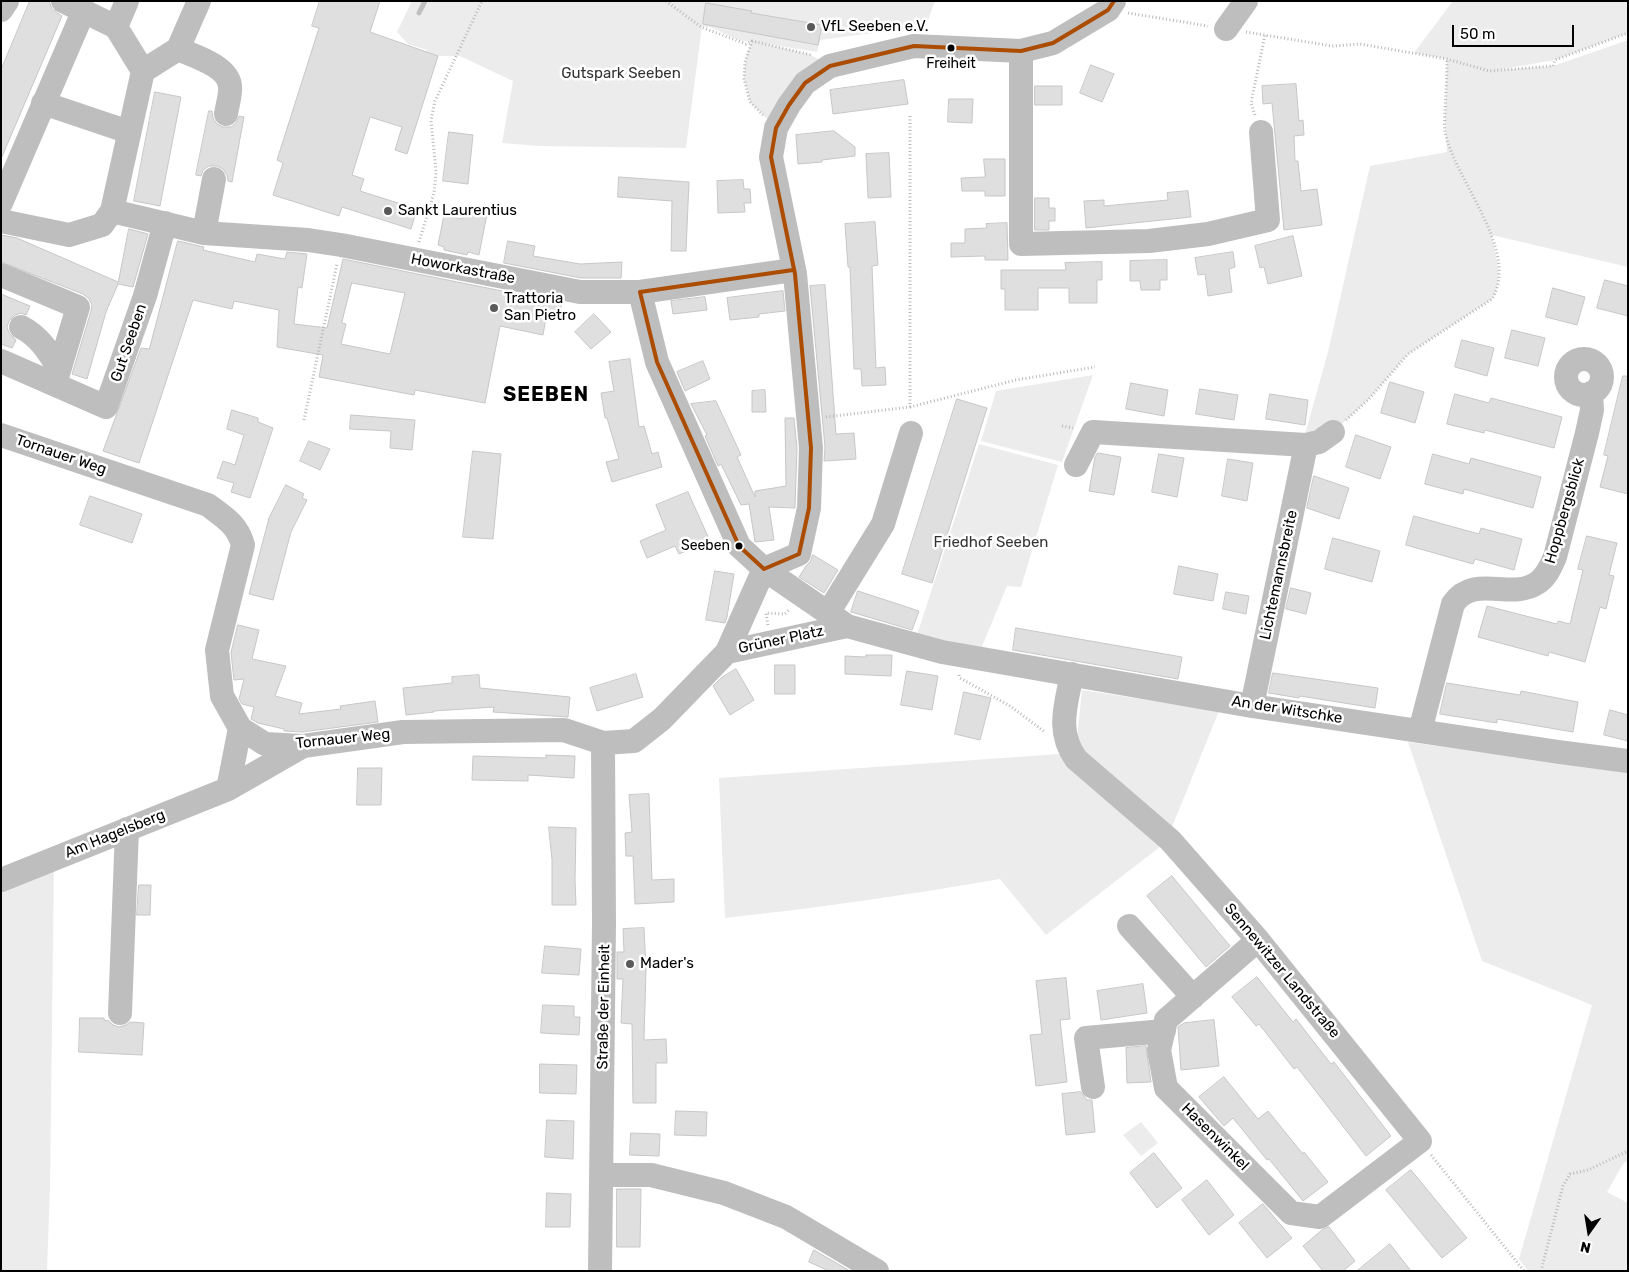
<!DOCTYPE html>
<html>
<head>
<meta charset="utf-8">
<style>
  body { margin:0 }
  #map { position:relative; width:1629px; height:1272px; overflow:hidden; background:#fff; font-family:Rubik,sans-serif }
  canvas { display:block }
  .frame { position:absolute; inset:0; border:2px solid #000; pointer-events:none }
  .north { position:absolute; left:1564px; top:1207px; width:50px; height:50px; -webkit-text-stroke:4px #fff; paint-order:stroke; rotate:193deg; font-size:14px; font-weight:700; line-height:20px; text-align:center; color:#000 }
  .north::after { content:''; display:block; margin:auto; width:18px; height:22px; background:#000; clip-path:polygon(50% 0,100% 100%,50% 72%,0 100%) }
  .scale { position:absolute; left:1452px; top:25px; width:122px; height:22px; box-sizing:border-box; border:2px solid #000; border-top:0; padding-left:6px; font-size:15px; line-height:18px; white-space:nowrap; color:#000; -webkit-text-stroke:4px #fff; paint-order:stroke }
</style>
</head>
<body>
<div id="map">
<canvas width="1629" height="1272"></canvas>
<div class="frame"></div>
<div class="north">N</div>
<div class="scale">50 m</div>
</div>
<script>
const c = document.querySelector('canvas').getContext('2d');
c.lineJoin = 'round';
function paint(path, color) { c.fillStyle = color; c.fill(path, 'evenodd'); }
function strokePath(path, color, width, dash) { c.strokeStyle = color; c.lineWidth = width; c.lineCap = dash ? 'butt' : 'round'; c.setLineDash(dash || []); c.stroke(path); }
function label(font, color, halo, rows, align = 'center') {
  c.font = font + ' Rubik,sans-serif'; c.lineWidth = 5; c.setLineDash([]); c.textBaseline = 'middle'; c.strokeStyle = halo; c.fillStyle = color; for (const [text, x, y, turn = 0] of rows) {
    c.save(); c.translate(x, y); c.rotate((+turn || 0) * Math.PI / 180); c.textAlign = isNaN(turn) ? turn : align; if (halo) c.strokeText(text, 0, 0); c.fillText(text, 0, 0); c.restore();
  }
}
const green = new Path2D(`
  M412 1H935L926 26 820 40 817 52 763 43 811 55 830 66 776 128 750 102 744 79 745 62 751 41C740 43 728 35 717 30 713 27 707 27 702 26L686 148 539 146 502 143 513 81 460 56H438L426 52 427 50 408 44 397 32Z
  M1453 1H1628V33L1555 60 1497 70 1553 66 1628 40V267L1492 235C1495 257 1505 278 1492 299L1408 354 1369 399 1333 432 1304 438 1328 352 1370 166 1447 152 1445 120 1447 59 1414 53Z
  M1093 375 1062 462 981 441 996 391Z
  M979 444 1058 465 1021 587 1007 586 981 649 917 635Z
  M1082 690 1219 711 1170 832 1076 749Z
  M1408 742 1628 772V1160L1623 1164 1607 1192 1628 1203V1271H1528L1519 1259 1592 1005 1482 961Z
  M1059 754 1165 843 1046 935 1000 879C908 895 817 908 725 918L719 778Z
  M54 862 50 1187 47 1271H1V884Z
  M1141 1122 1158 1143 1141 1156 1123 1135Z`);
const stream = new Path2D(`
  M419 13 425 1`);
const building = new Path2D(`
  M30 1H49L52 9 62 16 1 159V70Z
  M320 1H380L370 32 438 56 407 154 395 150 402 127 370 117 352 175 364 179 360 191 417 209 411 229 342 207 339 216 273 195 283 163 277 160 319 28 312 26Z
  M706 3 752 11 751 13 822 25 818 45 703 24Z
  M1091 65 1114 74 1102 102 1080 93Z
  M904 80 908 104 833 114 830 90Z
  M1296 84 1299 121 1303 120 1304 135 1294 136 1295 161H1298L1301 191 1317 189 1322 225 1284 230 1272 103 1263 104 1262 86Z
  M1035 86H1062V105H1035Z
  M155 92 181 97 160 206 134 201Z
  M949 99H973L972 123 948 122Z
  M209 111H212L213 118 217 124 223 127H231L236 123 239 116 244 117 232 182 228 181 227 175 223 169 217 166H209L203 170 201 176 196 175Z
  M834 131 855 147V156L822 160V162L798 164 796 135Z
  M449 132 473 135 468 184 443 181Z
  M889 153 891 197 868 198 866 154Z
  M984 159H1005V196H985V191H962L961 178 985 177Z
  M619 177 689 182 686 251H671L672 201 618 197Z
  M743 180 744 189H750L751 203H744L745 212 718 213 717 181Z
  M1188 191 1191 217 1086 228 1084 201 1104 200V206L1168 200 1167 193Z
  M1035 198H1049V208H1055V221H1049V230H1035Z
  M464 209 487 214 479 255 468 252 467 255 444 250V247L438 245 444 215 462 219Z
  M875 222 878 265 872 266 876 368 885 367 886 385 862 386 861 369H854L850 267H848L845 224Z
  M1007 223 1008 260H985V256L951 257V243H965V229L987 228 986 224Z
  M129 229 148 234 133 287 118 284 106 312 87 379 72 374 91 311 92 305 89 299 83 294 1 262V235L17 238 118 282Z
  M1293 236 1302 276 1268 284 1264 267 1260 268 1255 246Z
  M178 241 204 247 203 250 255 262 257 254 285 259 287 252 307 254 302 288 298 287 294 324 327 328 343 259 562 303 558 320 546 318 543 335 500 326 485 403 415 390 414 395 319 377 323 355 277 347 279 310 234 301 232 309 193 300 139 463 103 451 141 348 149 349ZM352 283 405 293 390 354 341 344 346 324 342 323Z
  M508 241 535 246 533 256 580 264 622 262 621 278H581L504 263Z
  M1233 252 1235 267 1229 269 1232 292 1208 296 1205 274 1198 275 1195 258Z
  M1167 260V280H1160V290H1141L1140 281H1130V261Z
  M1102 262V280H1097V303H1069V288H1038V310H1005V289H1001V270H1066L1065 263Z
  M1605 280 1628 286V316L1597 308Z
  M825 285 836 434 854 433 856 459 824 461 825 447 810 286Z
  M1553 288 1585 297 1577 325 1546 317Z
  M783 291 785 311 759 314V317L730 320 727 298Z
  M1 294 30 306 26 315 21 313 15 315 9 321 7 327 9 333 16 340 12 348 1 344Z
  M705 297 707 310 673 314 671 301Z
  M594 314 611 332 591 349 575 332Z
  M1512 330 1545 338 1538 366 1505 358Z
  M1462 340 1494 348 1487 376 1455 367Z
  M630 359 639 427 644 426 652 454 658 452 662 467 612 482 606 462 619 459 607 418H605L601 393 614 391 609 362Z
  M703 361 710 379 685 391 677 372Z
  M1623 376H1628V494L1600 487 1608 456 1604 455Z
  M1390 382 1424 392 1415 423 1381 413Z
  M1131 383 1168 390 1164 416 1126 409Z
  M1200 389 1238 395 1234 420 1196 414Z
  M765 390 766 412H752V391Z
  M1270 394 1308 400 1305 425 1266 419Z
  M1455 394 1489 403 1491 398 1562 417 1554 448 1485 430 1484 433 1447 424Z
  M957 399 987 408 932 583 902 574Z
  M716 401 741 455 737 457 755 497V491L786 486 785 418H794L797 448 795 506V508L769 507 774 540 755 542 749 504 741 505 721 464 718 466 705 436 707 435 691 404Z
  M232 410 258 418V422L273 428 250 498 231 492 234 483 217 478 223 461 235 465 244 435 227 429Z
  M351 415 415 420 412 450 390 448 391 431 350 429Z
  M1356 435 1391 447 1380 479 1346 467Z
  M309 441 330 449 320 470 300 461Z
  M473 451 501 454 493 539 463 537Z
  M1098 453 1121 457 1114 495 1089 491 1095 457Z
  M1159 454 1184 458 1177 497 1152 492Z
  M1433 454 1469 464 1471 458 1541 477 1533 508 1464 489 1463 494 1425 484Z
  M1228 459 1253 463 1247 501 1222 496Z
  M1314 476 1349 488 1339 519 1307 508Z
  M286 485 304 494 302 498 307 500 291 532 273 600 249 594 269 518Z
  M688 492 710 541 679 554 675 546 647 558 640 541 666 530 656 505Z
  M90 496 142 514 132 543 80 525Z
  M1414 516 1479 534 1481 528 1522 539 1514 570 1475 559 1473 564 1406 545Z
  M1587 536 1617 543 1609 575 1614 576 1606 609 1600 607 1585 662 1549 652 1548 656 1478 637 1487 606 1557 624 1558 621 1570 624 1583 570 1578 569Z
  M1333 538 1380 551 1372 582 1325 569Z
  M813 555 838 570 824 593 799 577 806 566 810 562Z
  M1179 566 1218 574 1213 601 1174 594Z
  M715 571 734 574 727 617 725 623 706 620Z
  M1291 588 1311 593 1306 614 1286 609Z
  M858 591 919 611 912 630 851 612Z
  M1226 592 1249 596 1246 614 1223 609Z
  M238 625 259 630 252 659 286 666 275 696 302 703 299 714 341 709 340 706 375 701 378 722 302 732 284 731V729L258 723 251 719 254 707 242 704 239 699 244 679 234 680 231 653Z
  M1016 628 1182 657 1178 679 1013 650Z
  M866 655H892L891 676 845 674V656L866 657Z
  M775 665H795V694H775Z
  M736 669 754 700 730 715 713 686 721 678Z
  M907 671 938 676 932 710 901 705Z
  M1273 673 1378 688 1375 708 1300 696 1299 698 1269 693Z
  M636 674 643 697 597 711 590 688Z
  M479 675 480 688 570 697 568 717 493 712 494 707 434 711V712L406 715 403 688 452 683V677Z
  M1447 683 1520 695 1521 691 1578 702 1573 732 1497 719V723L1440 714Z
  M964 692 991 698 980 740 955 734Z
  M1610 710 1628 715V741L1604 735Z
  M546 755 575 756 574 778 528 775V781L472 780 473 756 546 758Z
  M358 768H382L381 805H357Z
  M649 794 652 880 674 879V902L635 904 633 856H626L625 833 632 832 629 795Z
  M549 827 576 828 575 880 576 905H552V860Z
  M1172 876 1230 946 1206 967 1147 896Z
  M139 885H151L150 915H137Z
  M644 928 646 969 644 1040 666 1039 667 1063H656V1103H633L632 1024 621 1023 623 979H617V952H624L623 929Z
  M545 946 581 949 579 975 542 973Z
  M1257 977 1293 1022 1296 1019 1331 1064 1334 1062 1391 1136 1366 1156 1297 1067 1294 1069 1259 1024 1256 1026 1232 997Z
  M1066 978 1070 1019 1060 1020 1067 1082 1036 1086 1030 1035 1042 1034 1036 981Z
  M1143 984 1147 1013 1101 1020 1097 991Z
  M543 1005 574 1006V1017H580L579 1035 541 1033Z
  M80 1018H104V1020L109 1021 113 1025 119 1027 126 1025 130 1022 144 1023 142 1055 79 1052Z
  M1214 1020 1219 1066 1181 1070 1178 1027 1184 1023Z
  M1146 1046 1151 1082 1127 1083 1126 1048Z
  M540 1064 577 1065 576 1094 540 1093Z
  M1224 1077 1258 1119 1268 1111 1303 1154 1304 1152 1328 1182 1303 1201 1269 1159 1267 1160 1233 1118 1224 1126 1199 1097Z
  M1081 1092 1087 1100H1092L1095 1132 1066 1135 1062 1094Z
  M676 1111 707 1112 706 1136 675 1135Z
  M547 1120 574 1121 573 1159 545 1157Z
  M631 1133 660 1134 659 1156 630 1155Z
  M1154 1153 1182 1188 1157 1208 1130 1173Z
  M1411 1170 1467 1238 1442 1258 1386 1190Z
  M1207 1180 1234 1215 1209 1235 1182 1200Z
  M617 1189H641L640 1247H617Z
  M547 1193 571 1194 570 1227H546Z
  M1263 1204 1292 1238 1267 1258 1239 1223Z
  M1329 1227 1355 1261 1343 1271H1323L1303 1246 1322 1230Z
  M1390 1244 1411 1271H1357Z
  M814 1250 850 1271H829L809 1262Z`);
const path = new Path2D(`
  M666 1 701 27 746 44 752 41 812 55
  M1128 13 1208 26
  M1246 32 1332 46 1360 44 1447 59 1489 71 1553 66 1555 60 1628 33
  M752 41 745 62 744 79 750 102 763 115
  M1255 115 1251 103 1265 35
  M419 242 434 193 436 172 431 120 435 101 482 1
  M910 407 1016 380 1095 367
  M826 417 910 407V116
  M304 420 337 264
  M1346 420 1369 399 1408 354 1492 299C1521 251 1454 179 1445 132 1444 125 1445 116 1445 109 1446 92 1447 76 1447 59
  M1062 426 1073 428
  M768 625 766 613 785 614 790 609
  M959 675 960 678 1010 706 1045 732
  M1431 1155 1524 1271
  M1541 1271 1563 1186 1570 1174 1588 1170 1628 1151`);
const minor = new Path2D(`
  M1 10 7 1
  M116 27 127 1
  M1226 29 1246 1
  M178 49C194 56 228 66 230 86 231 95 227 106 226 114
  M1021 51V244L1149 241 1208 234 1268 220 1261 132
  M143 71 178 49 199 1
  M43 103 129 132
  M1 203 84 10
  M112 211 204 233 308 240 341 245 580 292H640L793 270
  M1 221 69 235 102 225 112 211 143 71 116 27 63 1
  M204 233 214 179
  M1 275 78 307 55 384
  M640 292 657 362 739 546 764 569 847 626 942 652 1252 706 1559 752 1628 761
  M21 327C39 336 49 352 59 369
  M1566 377a18 18 0 1 1 36 0a18 18 0 1 1-36 0Z
  M1 361 106 407 145 296 165 223
  M1 435 208 505C224 517 237 524 243 545L217 650 222 696 240 728 265 744 303 746 403 732 564 730 603 743 634 741 662 719 727 652 764 569
  M1306 445 1319 442 1333 432
  M1076 465 1093 432 1306 445 1252 706
  M764 569 799 554 809 508 811 448 795 274 771 157 776 128 789 105 805 83 830 66 914 46 1021 51 1053 43 1108 10 1114 1
  M828 613 883 524 911 433
  M727 652 847 626
  M1072 674C1066 705 1056 731 1076 759L1170 840 1258 940 1420 1141 1320 1217 1291 1213 1166 1088 1159 1050 1166 1020 1258 940
  M1420 731 1453 604C1474 573 1511 601 1537 583 1546 578 1551 566 1555 557L1587 433 1592 410 1591 393
  M228 789 240 728
  M1 880 228 789 303 746
  M1129 926 1193 997
  M120 1013 127 829
  M1093 1087 1086 1038 1164 1031
  M602 1175H651L724 1193 786 1217 877 1271
  M600 1271 604 924 603 743`);
const bus1 = new Path2D(`
  M640 292 657 362 739 546 764 569
  M640 292 793 270
  M764 569 799 554 809 508 811 448 795 274 771 157 776 128 789 105 805 83 830 66 914 46 1021 51 1053 43 1108 10 1114 1`);
const markers = [
  [811,27,5,"#595959"],
  [951,48,4.5,"#000"],
  [388,211,5,"#595959"],
  [494,308,5,"#595959"],
  [739,546,4.5,"#000"],
  [630,964,5,"#595959"]
];
const busNames = [
  ["Freiheit",951,64],
  ["Seeben",730,546,"right"]
];
const poiNames = [
  ["VfL Seeben e.V.",821,27],
  ["Sankt Laurentius",398,211],
  ["Trattoria",504,299],
  ["San Pietro",504,316],
  ["Mader's",640,964]
];
const parkNames = [
  ["Gutspark Seeben",621,74],
  ["Friedhof Seeben",991,543]
];
const streetNames = [
  ["Howorkastraße",463,269,11],
  ["Gut Seeben",129,343,-71],
  ["Tornauer Weg",61,455,19],
  ["Hoppbergsblick",1565,511,-74],
  ["Lichtemannsbreite",1279,575,-78],
  ["Grüner Platz",781,640,-12],
  ["An der Witschke",1287,710,9],
  ["Tornauer Weg",343,739,-6],
  ["Am Hagelsberg",115,834,-22],
  ["Sennewitzer Landstraße",1282,971,50],
  ["Straße der Einheit",604,1007,-89],
  ["Hasenwinkel",1215,1137,45]
];
const districtNames = [
  ["SEEBEN",546,395]
];
paint(green, '#ececec');
strokePath(stream, '#bfbfbf', 5);
paint(building, '#dfdfdf');
strokePath(building, '#c7c7c7', 1);
strokePath(path, '#b9b9b9', 3, [1, 2.5]);
strokePath(minor, '#bebebe', 24);
strokePath(bus1, '#ab4c00', 4);
for (const [x, y, r, color] of markers) { const dot = new Path2D(); dot.arc(x, y, r, 0, 2 * Math.PI); c.fillStyle = color; c.fill(dot); strokePath(dot, '#fff', 2); }
label('14px', '#000', '#fff', busNames);
label('15px', '#000', '#fff', poiNames, 'left');
label('15px', '#333', '#fff', parkNames);
label('15px', '#000', '#fff', streetNames);
c.letterSpacing = '1px';
label('bold 20px', '#000', '#fff', districtNames);
c.letterSpacing = '0px';
</script>
</body>
</html>
